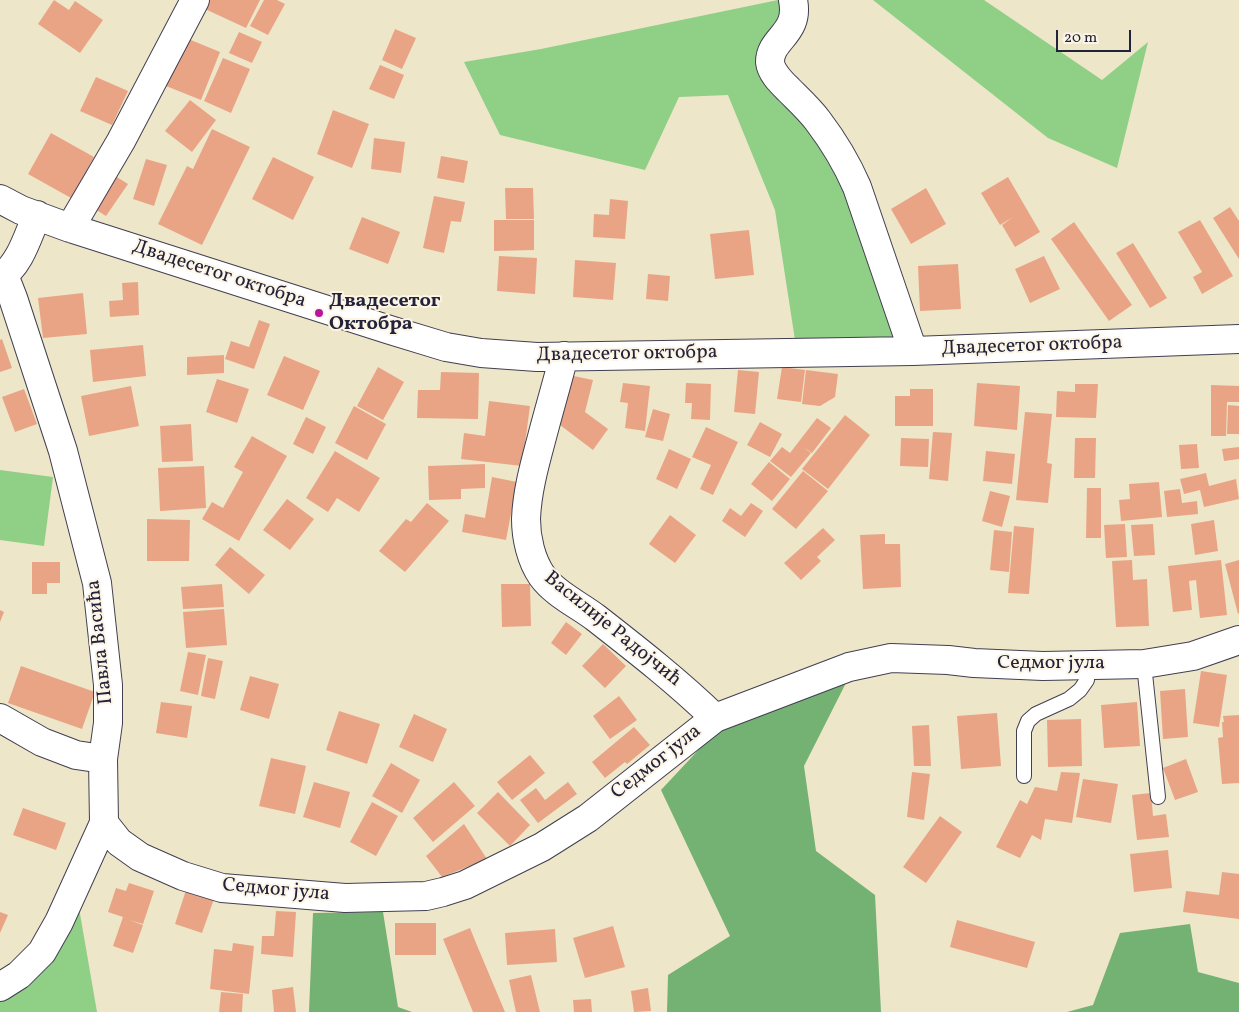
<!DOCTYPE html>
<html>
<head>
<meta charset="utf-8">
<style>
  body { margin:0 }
  #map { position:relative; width:1239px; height:1012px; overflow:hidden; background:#eee6c8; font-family:Vollkorn,serif }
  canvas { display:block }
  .scale { position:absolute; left:1056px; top:30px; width:75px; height:22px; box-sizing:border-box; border:2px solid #22223b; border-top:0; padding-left:6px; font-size:15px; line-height:18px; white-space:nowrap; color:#22223b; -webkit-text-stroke:4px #fcf5e5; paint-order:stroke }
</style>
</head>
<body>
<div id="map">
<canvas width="1239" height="1012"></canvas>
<div class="scale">20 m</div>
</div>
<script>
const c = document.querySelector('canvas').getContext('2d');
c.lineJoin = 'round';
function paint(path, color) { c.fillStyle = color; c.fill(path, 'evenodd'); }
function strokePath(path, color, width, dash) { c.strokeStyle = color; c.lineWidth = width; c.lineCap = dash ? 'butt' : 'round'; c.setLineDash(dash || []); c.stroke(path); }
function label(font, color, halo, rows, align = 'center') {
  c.font = font + ' Vollkorn,serif'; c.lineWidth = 4; c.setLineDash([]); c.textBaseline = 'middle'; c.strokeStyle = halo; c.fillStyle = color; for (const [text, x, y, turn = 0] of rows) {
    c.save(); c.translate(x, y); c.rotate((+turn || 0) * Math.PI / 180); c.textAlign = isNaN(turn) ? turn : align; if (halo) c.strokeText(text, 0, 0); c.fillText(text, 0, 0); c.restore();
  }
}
const green = new Path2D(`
  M778 0H793L772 53 818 121 913 351 797 353 775 210 728 95 679 97 645 170 500 135 464 62 541 49Z
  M873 0H984L1102 80 1148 42 1117 168 1048 138Z
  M0 470 53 477 44 546 0 540Z
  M75 885 97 1012H0V987Z`);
const forest = new Path2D(`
  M850 675 804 766 816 851 875 895 881 1012H667L668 975 730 936 661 790 718 729Z
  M383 912 398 1007 412 1012H309L313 913Z
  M1190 924 1198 972 1239 983V1012H1067L1093 1005 1120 933Z`);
const building = new Path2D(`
  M54 0 69 10 75 1 103 20 80 53 38 24Z
  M210 0H260L246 28 205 9Z
  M264 0H277L285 4 268 35 250 26Z
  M395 29 416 38 402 69 382 60Z
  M239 32 262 42 252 63 229 53Z
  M186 38 220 52 201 100 166 86Z
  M223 58 250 69 231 113 204 101Z
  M380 65 404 75 394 99 369 89Z
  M96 77 128 91 112 125 80 111Z
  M190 100 216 120 192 152 165 131Z
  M333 110 369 124 352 168 317 154Z
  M212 129 250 147 202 245 158 224 187 166 193 169Z
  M51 133 94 157 71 198 28 174Z
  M374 138 405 142 401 173 371 169Z
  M441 156 468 161 464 183 437 178Z
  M273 157 314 177 293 220 252 199Z
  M146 159 167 165 154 206 133 199Z
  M112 174 128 184 106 216 90 206Z
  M1008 177 1040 232 1015 247 1002 225 1013 217 1000 225 981 193Z
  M505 188H533L534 219H506Z
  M926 188 946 224 911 244 891 209Z
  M434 196 465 202 461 222 451 221 444 253 423 248Z
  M610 199 628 201 625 239 593 237 594 214 609 215Z
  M1230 207 1239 221V259L1213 218Z
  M362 217 400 232 388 264 349 249Z
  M494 220H534V250L494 251Z
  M1200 220 1233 276 1202 294 1193 277 1202 272 1178 232Z
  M1074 222 1132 305 1109 321 1051 239Z
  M749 230 754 275 715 279 710 234Z
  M1133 243 1167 298 1150 308 1116 253Z
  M499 256 537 258 535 294 497 291Z
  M1044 256 1060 289 1030 303 1015 269Z
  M575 260 616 263 613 300 573 297Z
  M958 264 961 309 920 311 918 266Z
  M648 274 670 276 668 301 646 299Z
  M138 282 139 315 110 317 109 301 123 300 122 283Z
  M83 293 87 334 43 338 38 298Z
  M259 320 270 324 254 369 225 359 231 341 249 347Z
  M2 339 12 368 0 372V340Z
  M143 345 146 376 93 382 90 350Z
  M224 355V373L187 375V357Z
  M284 356 320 371 303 410 267 395Z
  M378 367 404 382 383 420 357 406Z
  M782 367 805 370 801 402 777 399Z
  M738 370 759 372 755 414 734 412Z
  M806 370 838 374 835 397 820 406 802 404Z
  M441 372 479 373 478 419 417 418 418 390H440Z
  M569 375 593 380 585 412 608 429 593 450 556 422Z
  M217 379 249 389 237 423 206 412Z
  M623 383 650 386 645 431 625 428 628 403 620 402Z
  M686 383 711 384 710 420 691 419 692 403H685Z
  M977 383 1020 386 1017 430 974 426Z
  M1075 384H1098L1096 418 1056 417 1057 391 1075 392Z
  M1211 385 1239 386V402H1227L1226 436H1211Z
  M131 386 139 426 89 436 81 396Z
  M24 389 37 424 15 432 2 397Z
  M910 389H933V426H895V396H910Z
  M489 401 530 406 522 466 461 459 464 433 485 436Z
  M1228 405 1239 406V434H1227Z
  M354 406 386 424 367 460 335 443Z
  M653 409 670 414 663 441 645 437Z
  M1025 412 1052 414 1047 463 1052 464 1048 503 1016 500Z
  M845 415 870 435 828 489 802 469Z
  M306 417 326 427 313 454 293 444Z
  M817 418 831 428 812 453 803 447 811 453 791 477 770 461 782 447 790 453Z
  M760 422 782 434 770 457 747 445Z
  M191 424 193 461 162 462 160 426Z
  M706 427 738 442 713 495 700 489 711 465 692 457Z
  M933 432 952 433 948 481 929 479Z
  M252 436 287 456 239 541 202 519 212 502 223 508 243 472 234 467Z
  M901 438 929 439 928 467 900 466Z
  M1075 438H1096L1095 478H1074Z
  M1197 444 1199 468 1181 469 1179 445Z
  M1239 447V459L1224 461 1222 449Z
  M669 449 691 459 677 489 656 479Z
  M335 451 380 478 359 512 337 498 328 512 306 498Z
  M986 451 1015 454 1012 484 983 481Z
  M769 462 790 479 772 501 751 484Z
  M485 464V488L461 489V499L429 500 428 466Z
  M204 466 206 508 160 511 158 468Z
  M803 471 828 491 796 529 772 509Z
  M1206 473 1209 486 1236 479 1239 499 1204 507 1200 490 1184 494 1180 479Z
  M492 477 517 482 506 540 462 532 465 514 485 518Z
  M1159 482 1162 517 1121 521 1119 500 1130 499 1129 484Z
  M1087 488H1101V538H1086Z
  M1180 489 1182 503 1197 501 1198 514 1167 517 1164 491Z
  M990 491 1010 496 1002 527 982 521Z
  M287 499 314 519 290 550 263 530Z
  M427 503 449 521 405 572 379 551 406 519 411 522Z
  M751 503 763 511 745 537 722 521 730 508 741 516Z
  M670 515 696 535 675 563 649 544Z
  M147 519 190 520 189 561H147Z
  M1214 520 1218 551 1195 555 1191 524Z
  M1125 524 1127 557 1106 558 1104 525Z
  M1153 524 1155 555 1134 556 1131 525Z
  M1014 526 1034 528 1029 594 1008 593Z
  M823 528 835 540 817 557 821 561 801 580 784 563Z
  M994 530 1012 532 1009 572 990 570Z
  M885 534V544H900L901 587 863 589 860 535Z
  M230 547 265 575 249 594 215 565Z
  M1132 560 1133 580 1147 579 1149 626 1116 627 1112 561Z
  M1221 560 1227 615 1200 618 1196 580 1189 581 1192 610 1173 612 1168 566Z
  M1239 560V613L1238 614 1225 564Z
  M32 562H60V583H47V594H32Z
  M222 584 224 607 183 609 181 587Z
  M501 584H530L531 626 502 627Z
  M224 609 227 645 186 648 183 612Z
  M0 610 4 612 0 622Z
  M566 622 582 634 566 655 551 643Z
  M603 644 626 666 605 688 582 666Z
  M188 652 206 655 198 695 180 691Z
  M208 658 223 661 215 699 201 696Z
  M21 666 95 692 82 729 8 703Z
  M1201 671 1227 675 1219 727 1193 723Z
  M250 676 279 684 269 719 240 710Z
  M1185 689 1188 737 1163 739 1160 691Z
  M619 696 637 720 610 739 593 716Z
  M161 702 192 706 187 738 156 733Z
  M1137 702 1140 746 1104 748 1101 705Z
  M339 711 380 724 367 764 326 750Z
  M997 713 1001 766 961 769 957 716Z
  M414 714 447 729 433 762 399 747Z
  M1239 715V783L1222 784 1218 738 1223 737 1222 722H1224L1223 716Z
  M1081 719 1082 766 1048 767 1047 720Z
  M929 725 931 766H914L912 726Z
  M634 727 650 745 627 764 625 762 605 778 592 762Z
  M530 755 545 773 512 800 497 782Z
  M271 758 306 766 295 814 259 806Z
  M1186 759 1198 792 1175 800 1163 768Z
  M391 763 420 780 402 813 372 796Z
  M912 772 930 774 924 820 907 817Z
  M1061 772 1080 773 1072 823 1045 819 1041 840 1032 835 1020 858 996 847 1020 800 1027 804 1035 787 1057 791Z
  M1083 779 1118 784 1111 823 1076 817Z
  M314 782 350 792 340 828 303 817Z
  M454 782 475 806 433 842 413 818Z
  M568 782 577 794 538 823 520 800 536 788 545 800Z
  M498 792 530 825 510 846 477 813Z
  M1151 793 1153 816 1166 814 1169 837 1137 840 1132 795Z
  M372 802 398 816 376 856 350 842Z
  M23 808 66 823 56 850 13 835Z
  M940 816 962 832 926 883 903 867Z
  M464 824 487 859 442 877 426 856Z
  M1168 850 1172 888 1134 892 1130 854Z
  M1222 872 1239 874V919L1183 912 1186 891 1219 895Z
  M129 883 154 891 143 924 129 920 143 925 133 953 113 946 123 917 108 912 116 888 126 891Z
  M186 890 214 899 202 933 175 924Z
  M276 911 296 912 293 957 261 954 262 936H274Z
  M0 912 8 915 0 933Z
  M957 920 1035 942 1027 968 950 947Z
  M395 923H436V955H395Z
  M613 926 625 967 585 978 573 938Z
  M470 928 476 943 505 1012H473L443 939Z
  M555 929 557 962 507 965 505 933Z
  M233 943 254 946 249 994 210 989 214 949 232 951Z
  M531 975 540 1012H516L509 980Z
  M293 987 296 1012H274L272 990Z
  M648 988 651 1011 634 1012 631 991Z
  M221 992 243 994 242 1012H219Z
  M591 999 592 1012H574L573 1000Z`);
const service = new Path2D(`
  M1144 664 1158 797
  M1024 776V731L1028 721 1036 714 1069 699 1080 690 1087 680V665`);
const minor = new Path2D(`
  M793 0C800 34 770 38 770 62 771 73 782 83 789 90 799 100 810 110 818 121 834 142 847 164 857 187L913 351
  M0 199 21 210 70 228 390 330 446 347 481 353 537 357 913 351 1239 339
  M70 228 121 141 195 0
  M0 277C20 266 28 235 37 215
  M564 356C557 383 549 410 542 437 535 463 527 491 526 519 526 538 531 560 542 576 555 594 579 605 596 618 637 650 678 682 715 718
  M0 718 42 742 76 755 103 759
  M104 823 119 842 140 857 183 876 222 888 345 898 426 896 443 892 465 885 542 847 588 818 715 718 849 667 891 658 948 660 974 663 1043 666 1144 664 1193 656 1239 640
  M0 987 19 975 42 952 59 922 104 823 103 759 108 723V685L97 583 63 451 13 298 4 275`);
const markers = [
  [319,313,5,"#b5179e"]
];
const streetNames = [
  ["Двадесетог октобра",219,275,18],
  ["Двадесетог октобра",1032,347,-2],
  ["Двадесетог октобра",627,355,-1],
  ["Василије Радојчић",612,630,39],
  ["Павла Васића",101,642,-96],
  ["Седмог јула",1051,664],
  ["Седмог јула",657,763,-38],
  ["Седмог јула",276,891,5]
];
const poiNames = [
  ["Двадесетог",329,302],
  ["Октобра",329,325]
];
paint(green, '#8fcf86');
paint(forest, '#73b273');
paint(building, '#e9a486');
strokePath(service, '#413f50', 16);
strokePath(minor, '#413f50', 30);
strokePath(service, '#fff', 14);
strokePath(minor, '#fff', 28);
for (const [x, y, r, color] of markers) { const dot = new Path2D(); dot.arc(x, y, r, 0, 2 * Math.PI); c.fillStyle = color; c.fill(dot); strokePath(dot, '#fcf5e5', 2); }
label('20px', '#22223b', '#fcf5e5', streetNames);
label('bold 20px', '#22223b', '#fcf5e5', poiNames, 'left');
</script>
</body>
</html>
